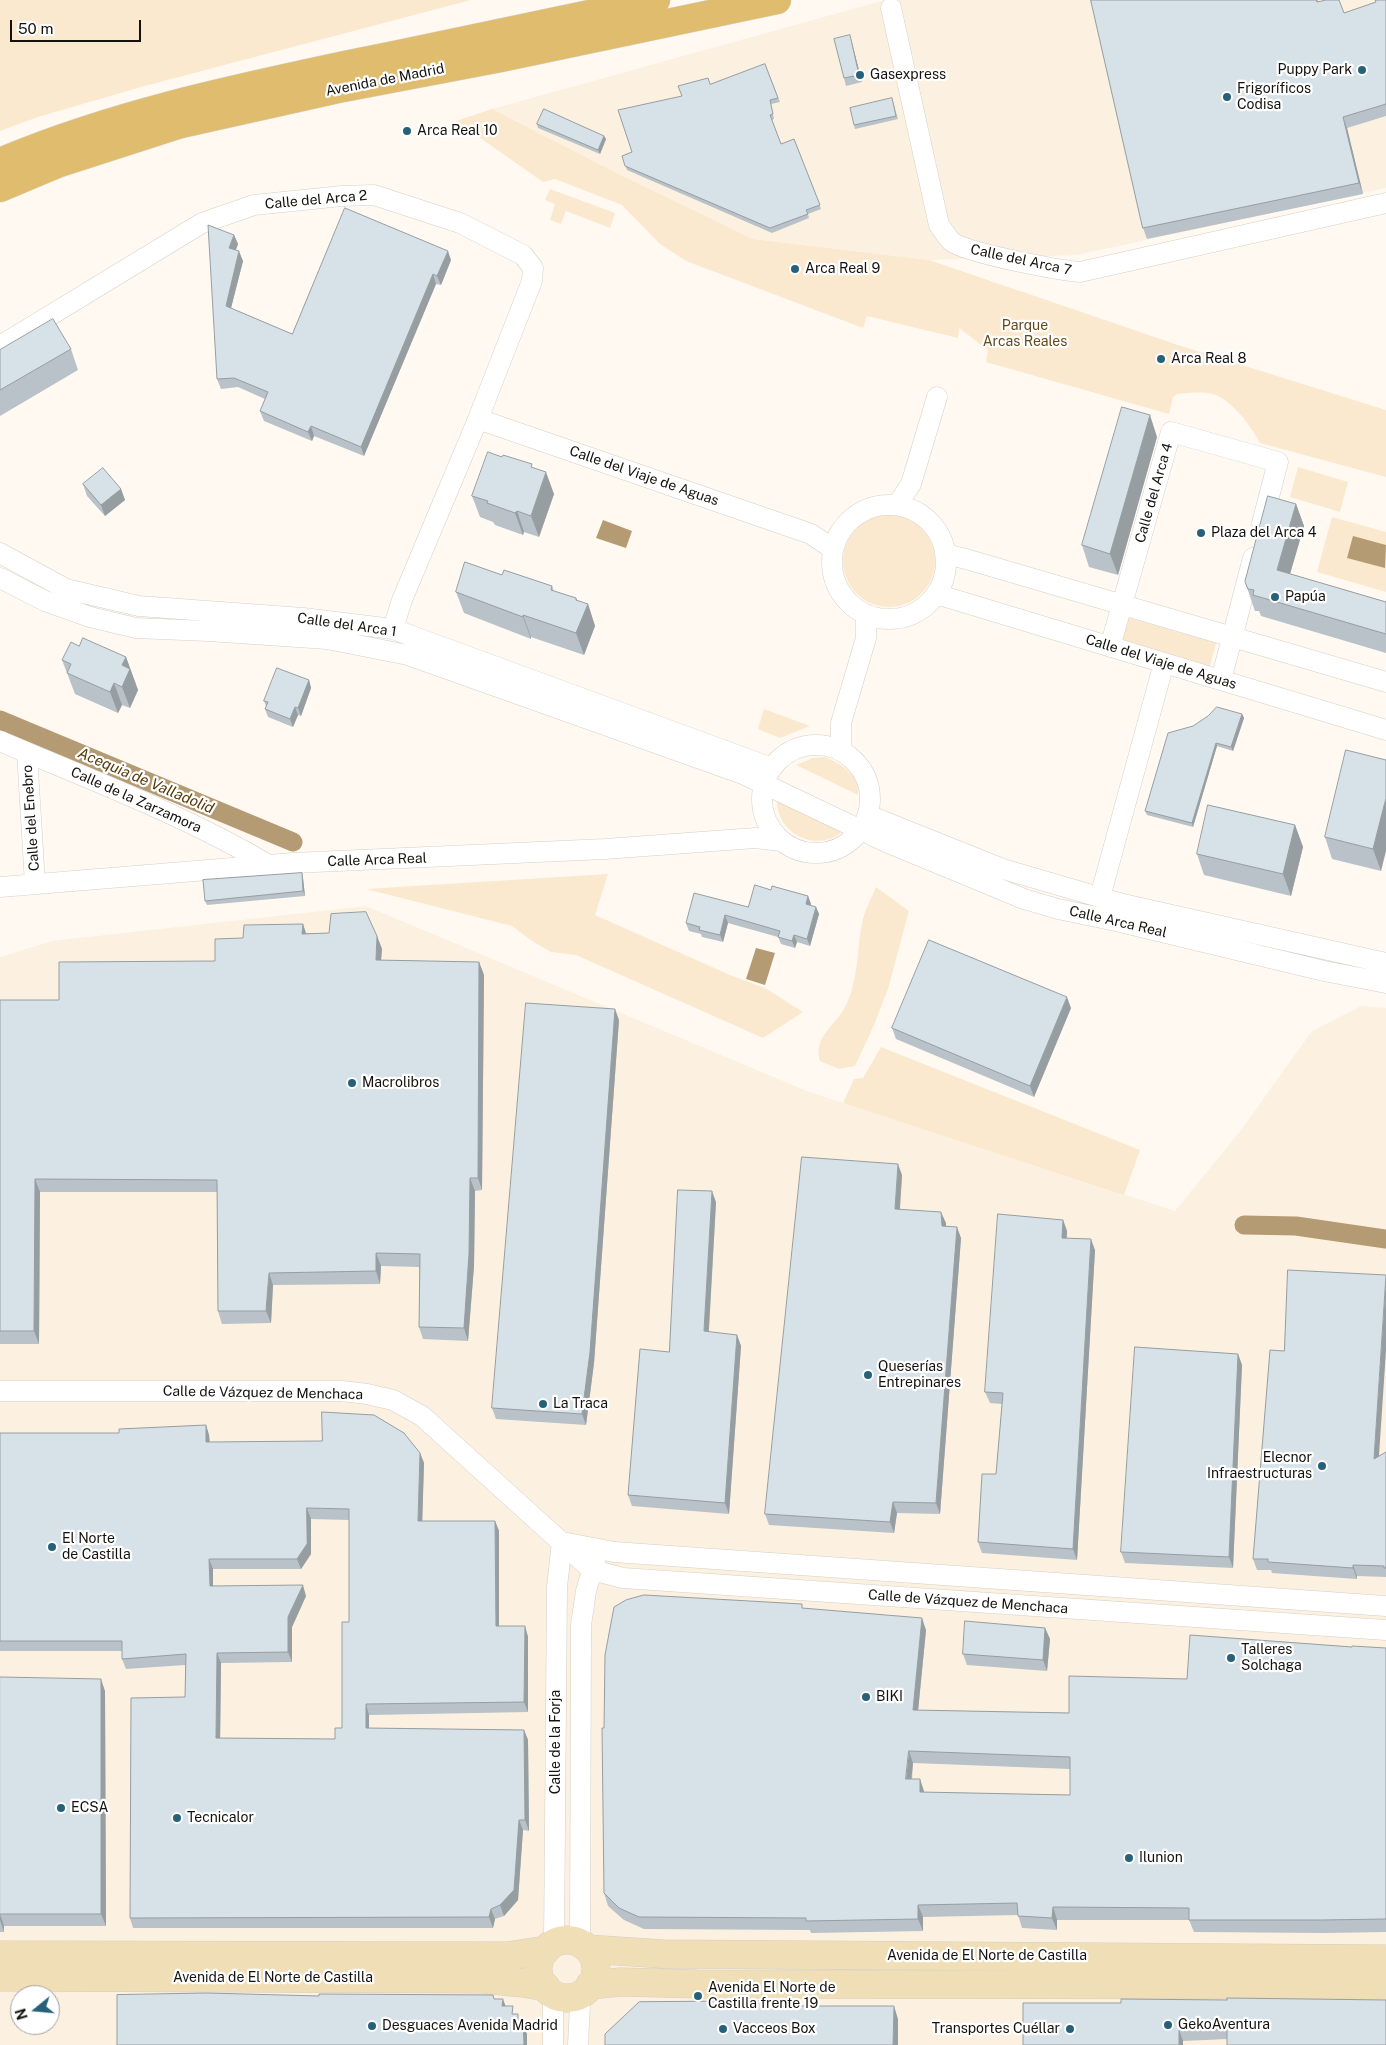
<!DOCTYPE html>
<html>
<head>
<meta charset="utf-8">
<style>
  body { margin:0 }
  #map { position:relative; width:1386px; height:2045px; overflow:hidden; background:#fff9f1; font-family:"Public Sans",sans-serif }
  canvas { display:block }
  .north { position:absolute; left:10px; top:1985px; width:50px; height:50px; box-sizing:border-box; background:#fff; border:1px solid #a1a09f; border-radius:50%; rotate:253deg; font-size:14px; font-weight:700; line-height:20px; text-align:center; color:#14120e }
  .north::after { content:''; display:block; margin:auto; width:18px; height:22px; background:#266179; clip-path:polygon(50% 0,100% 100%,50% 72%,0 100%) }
  .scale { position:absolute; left:10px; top:20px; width:131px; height:22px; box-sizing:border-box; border:2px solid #14120e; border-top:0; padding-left:6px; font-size:15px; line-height:18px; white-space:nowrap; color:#14120e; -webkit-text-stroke:4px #fff; paint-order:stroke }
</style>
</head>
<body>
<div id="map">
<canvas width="1386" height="2045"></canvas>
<div class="north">N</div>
<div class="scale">50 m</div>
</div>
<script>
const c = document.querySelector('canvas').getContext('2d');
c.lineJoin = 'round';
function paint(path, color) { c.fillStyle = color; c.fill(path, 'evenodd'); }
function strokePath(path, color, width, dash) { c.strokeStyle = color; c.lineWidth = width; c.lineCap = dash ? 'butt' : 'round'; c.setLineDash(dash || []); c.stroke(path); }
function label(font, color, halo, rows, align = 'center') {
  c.font = font + ' "Public Sans",sans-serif'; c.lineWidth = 4.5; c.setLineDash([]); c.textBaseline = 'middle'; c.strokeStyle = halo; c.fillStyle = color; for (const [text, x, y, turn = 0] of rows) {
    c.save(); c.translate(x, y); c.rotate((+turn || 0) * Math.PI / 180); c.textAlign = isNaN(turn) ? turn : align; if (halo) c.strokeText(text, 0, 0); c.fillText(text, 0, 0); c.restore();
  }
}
const built = new Path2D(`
  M885 0H1386V188L1077 255 929 260 753 239 621 175 492 109Z
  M366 906 807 1091 1175 1211 1241 1130 1312 1031 1361 1006 1386 1008V2045H0V957L52 941ZM20 1995H50V2025H20Z`);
const green = new Path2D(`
  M0 0H471L141 87 38 117 0 131Z
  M492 109 621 175 753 239 929 260 1181 346 1386 410V477L1260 443C1250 425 1230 396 1208 393 1198 392 1187 393 1177 394L1173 397 1169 414 986 362 988 350 959 328 958 338 867 316 863 328 686 261 660 244 622 205 555 179 543 182 456 121Z
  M550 189 615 213 610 228 566 211 561 224 550 220 555 204 545 200Z
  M1298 467 1348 482 1340 512 1290 497Z
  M843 561a46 46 0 1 1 92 0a46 46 0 1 1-92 0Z
  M1332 517 1386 532V592L1317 572Z
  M1126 617 1216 643 1210 666 1120 640Z
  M764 709 810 726 780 738 758 729Z
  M824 757C841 763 860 775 858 795L796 765 813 758Z
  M777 800 843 831C818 854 776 834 777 800Z
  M608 874 595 915 730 975 765 988 803 1012 763 1038 576 955 551 952 532 941 512 926 366 889Z
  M876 887 909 911 888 989 874 1025 855 1066 839 1069 820 1061C813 1038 833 1027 844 1009 860 980 856 948 863 919 866 908 872 897 876 887Z
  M881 1047 1140 1150 1124 1195 843 1103 854 1079 863 1078Z`);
const water = new Path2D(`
  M603 520 632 531 626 548 596 538Z
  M1353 536 1386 545 1385 568 1347 558Z
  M756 948 775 953 765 985 746 979Z`);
const canal = new Path2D(`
  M0 720 293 842
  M1244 1225 1296 1226 1386 1239`);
const street = new Path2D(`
  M891 8 939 225C943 230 947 237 951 241 965 253 1058 270 1080 272L1386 203
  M0 346 202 223 254 205 342 196 374 195 460 223 523 255 533 268 532 281 478 419 402 600 393 629
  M478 419 811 534 833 549
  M897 505 911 484 937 397
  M832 562a57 57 0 1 1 114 0a57 57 0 1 1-114 0Z
  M0 553 66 589 139 606 303 618 393 629 772 768
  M945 554 966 559 1386 682
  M0 578 45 601 90 617 136 628 208 631 327 639 408 655 743 774 886 842 1024 899 1058 909 1116 921 1324 971 1386 983
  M936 594 1386 730
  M1110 647 1171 432 1278 462 1262 523
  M1221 680 1253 558
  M0 741C91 780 184 815 269 865
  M762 799a54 54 0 1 1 108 0a54 54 0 1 1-108 0Z
  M841 751V723L866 638V614
  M27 753 35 884
  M868 815 1003 869 1123 904 1386 963
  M0 887 293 863 605 849 755 838 781 841
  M1100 897 1164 663
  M0 1391H342L367 1394 393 1400 422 1416 592 1570 623 1578 1386 1630
  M562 1542 614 1552 1386 1606
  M554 1943 557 1587 562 1542
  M580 1943 581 1625 586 1591 596 1557
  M550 1992 553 2004V2045
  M578 2045 580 2004 582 1993`);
const secondary = new Path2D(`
  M538 1969a29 29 0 1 1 58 0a29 29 0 1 1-58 0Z
  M588 1949 663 1954 1386 1959
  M0 1955 507 1956 546 1950
  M0 1977 482 1979 523 1983 546 1987
  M590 1985 621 1982 698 1984 1386 1985`);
const primary = new Path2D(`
  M0 162C111 115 228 90 345 65 449 44 553 22 656 0
  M0 188 57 164 181 124 338 89 501 58 777 0`);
const wall = new Path2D(`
  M1091 0H1318V2L1344 13 1386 0V116L1347 128 1363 194 1147 239 1143 228Z
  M852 43 862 82 846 86 844 78Z
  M765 64 780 102 771 104 774 119 772 120 781 144 794 139 821 209 808 214 809 218 772 233 627 170 622 156 632 152 682 96Z
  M892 98 898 119 855 129 854 125Z
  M537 124 604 136 606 139 600 154 538 128Z
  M234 235 238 244 236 250 243 261 231 308 292 334 451 260 441 285 436 284 364 456 314 436 312 441 264 421 260 411 265 399 238 387 221 389 217 379Z
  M71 349 78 370 0 416V350Z
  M1157 437 1118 575 1089 567 1082 545Z
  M533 468 554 494 539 537 524 532 523 535 495 525 493 522 480 517 472 496Z
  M83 484 121 489 125 500 105 516 87 496Z
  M1296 504 1304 526 1290 574 1386 602V653L1261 616 1259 611H1255L1245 582Z
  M552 586 554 591 576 598 577 601 588 604 595 626 584 655 531 637V639L464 613 456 592Z
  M79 646 126 657 138 690 130 708 122 705 118 713 75 694 62 660Z
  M309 680 311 688 301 716 298 715 293 727 268 717 265 709 266 706 264 701Z
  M1242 714 1244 718 1233 751 1217 746 1193 827 1147 815 1145 811Z
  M1386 760 1381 871 1332 859 1325 837Z
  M1295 825 1303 847 1291 896 1204 875 1197 854Z
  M302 873 303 878 305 896 207 905 205 901Z
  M771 890 808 896 811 904 810 905 816 907 819 914 810 946 797 942 795 948 781 944 778 937 728 923 723 942 702 937 701 934 689 931 686 923 748 907Z
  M303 924 306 933 377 936 382 949 381 960 479 962 484 975 482 1190 475 1191 474 1266 468 1341 423 1339 419 1327V1267L381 1266 380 1284 273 1285 271 1323 222 1324 218 1311 217 1192H40L39 1344H0V1000H59L215 961 243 938Z
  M1071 1008 1034 1097 896 1039 892 1028Z
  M619 1020 594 1363 586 1425 496 1419 492 1408Z
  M902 1175 900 1210 946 1223V1226L961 1238 940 1514 897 1513 894 1533 769 1525 765 1514Z
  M716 1202 709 1332 737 1335 741 1346 729 1514 632 1506 628 1495 669 1352Z
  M1063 1220 1067 1231V1238L1095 1250 1077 1560 982 1553 978 1542 996 1474 1002 1404 990 1403 985 1392Z
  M1238 1354 1242 1365 1233 1568 1125 1563 1121 1552Z
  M206 1425 209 1435 210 1442 420 1453 424 1463 422 1521H495L499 1531V1626H525L528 1637V1712L369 1715V1728L524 1730 528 1740 529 1831 523 1830 518 1900 504 1916 495 1919 493 1928H133L130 1918 185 1697V1665L126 1669 122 1659V1651H0V1433H119ZM311 1519 349 1520V1622L342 1728 335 1739 220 1738 221 1663 292 1662V1627L306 1596 213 1586V1569H301L311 1554Z
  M1386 1452V1577L1357 1576V1579L1272 1573 1271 1570H1257L1253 1559 1379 1456Z
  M804 1608 926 1630 918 1710 1069 1713 1187 1679 1352 1647 1386 1648V1932L1325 1933 1194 1932 1189 1920H1057V1930L1022 1928 1018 1915 923 1917V1931L811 1933 810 1930 644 1929 624 1920 608 1906 604 1893V1728ZM913 1763 1070 1769V1795L924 1792V1791L912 1779Z
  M1045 1628 1050 1639 1047 1671 967 1665 963 1654Z
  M0 1677 105 1691 106 1926H4V1932H0Z
  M1227 2000V2039L1183 2041 1121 2003Z`);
const shadedWall = new Path2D(`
  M850 35 852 43 862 82 859 75Z
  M1343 117 1347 128 1363 194 1359 183Z
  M604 136 606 139 600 154 598 150Z
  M234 235 238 244 233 257 229 248Z
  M239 251 243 261 229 316 226 306Z
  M448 251 451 260 441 285 437 276Z
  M433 274 436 284 364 456 361 447Z
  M1150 415 1157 437 1118 575 1110 554Z
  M311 426 314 436 312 441 308 432Z
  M546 472 554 494 539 537 531 516Z
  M121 489 125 500 105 516 101 505Z
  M1296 504 1304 526 1285 591 1277 570Z
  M517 511 524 532 523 535 515 513Z
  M576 598 583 616 588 604 595 626 584 655 576 633Z
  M523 615 531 637V639L523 617Z
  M126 657 138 690 130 708 122 687V665Z
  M309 680 311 688 301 716 298 708Z
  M114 683 122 705 118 713 110 692Z
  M295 707 298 715 293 727 290 719Z
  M1242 714 1244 718 1233 751 1231 747Z
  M1216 743 1217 746 1193 827 1192 823Z
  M1386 798V851L1381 871 1373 849Z
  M1295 825 1303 847 1291 896 1283 874Z
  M302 873 303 878 305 896 303 891Z
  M808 896 811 904 809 911 806 904Z
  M816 907 819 914 810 946 807 939Z
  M725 915 728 923 723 942 720 935Z
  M303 924 307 937 302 934Z
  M794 935 797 942 795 948 792 941Z
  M377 936 382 949 380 973 376 960Z
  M479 962 484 975 482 1190 478 1178Z
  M1067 997 1071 1008 1034 1097 1030 1086Z
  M615 1009 619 1020 594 1363 586 1425 582 1414Z
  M898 1164 902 1175 899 1220 895 1209Z
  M470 1178 475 1191 474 1266 468 1341 464 1328Z
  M35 1179 40 1192 39 1344 34 1331Z
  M712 1191 716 1202 708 1342 704 1331Z
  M941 1212 946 1223V1237L942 1226Z
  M1063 1220 1067 1231 1066 1249 1062 1238Z
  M957 1227 961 1238 940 1514 936 1503Z
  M1091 1239 1095 1250 1077 1560 1073 1549Z
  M376 1253 381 1266 380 1284 376 1271Z
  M269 1273 273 1285 271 1323 266 1311Z
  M1386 1278V1351L1378 1470 1374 1459Z
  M737 1335 741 1346 729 1514 725 1503Z
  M1238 1354 1242 1365 1233 1568 1229 1557Z
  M206 1425 209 1435 210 1452 206 1442Z
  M420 1453 424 1463 422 1531 418 1521Z
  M893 1502 897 1513 894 1533 890 1522Z
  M307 1508 311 1519V1554L301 1569 297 1559Z
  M495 1521 499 1531V1636L496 1626Z
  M209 1559 213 1569V1597L210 1586Z
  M1353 1565 1357 1576V1579L1353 1568Z
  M303 1585 306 1596 292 1627V1662L288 1652V1617Z
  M922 1618 926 1630 917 1722 913 1710Z
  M525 1626 528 1637V1712L524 1702Z
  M1045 1628 1050 1639 1047 1671 1043 1660Z
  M217 1653 221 1663 220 1749 216 1738Z
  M101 1679 105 1691 106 1926 101 1914Z
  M366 1704 369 1715V1739L366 1728Z
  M524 1730 528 1740 529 1831 525 1820Z
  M909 1751 913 1763 910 1791 906 1779Z
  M920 1779 924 1791V1804L920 1792Z
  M519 1820 523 1830 518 1900 504 1916 500 1905Z
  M918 1905 923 1917V1931L918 1919Z
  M1053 1907 1057 1920V1930L1052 1918Z
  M491 1909 495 1919 493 1928 489 1917Z
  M0 1914 4 1926V1932L0 1920Z
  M503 1999 507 2010 502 2006Z
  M894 2006 898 2019V2045H893Z
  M523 2022 527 2034V2045H524Z
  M1179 2030 1183 2041V2045H1179Z`);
const building = new Path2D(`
  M1091 0H1316L1317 2 1326 0H1339L1344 13 1376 2 1375 0H1386V104L1343 117 1359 183 1143 228Z
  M850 35 859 75 844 78 834 39Z
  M765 64 778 98 770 100 773 114 770 115 781 144 794 139 820 205 806 210 808 214 770 228 625 166 622 156 632 152 618 110 682 96 678 86 708 78 710 84Z
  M892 98 896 116 854 125 850 108Z
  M544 109 604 136 598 150 537 124Z
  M345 208 448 251 437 276 433 274 361 447 311 426 308 432 260 411 268 392 234 378 217 379 208 225 234 235 229 248 239 251 226 306 292 334Z
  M53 319 71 349 0 390V350Z
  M1122 407 1150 415 1110 554 1082 545Z
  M488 452 502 457 503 455 532 464 531 467 546 472 531 516 517 511 515 513 487 503 488 501 472 496Z
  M103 468 121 489 101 505 83 484Z
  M1268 496 1296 504 1277 570 1386 602V634L1253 595 1254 590 1248 589 1245 582Z
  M465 562 502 575 504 570 552 586 551 590 576 598V600L588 604 576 633 523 615V617L456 592Z
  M83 638 126 657 122 665 130 669 122 687 114 683 110 692 67 673 71 664 62 660 71 642 79 646Z
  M277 668 309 680 298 708 295 707 290 719 265 709 268 702 264 701Z
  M1217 707 1242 714 1231 747 1216 743 1192 823 1145 811 1168 733 1193 726 1208 716Z
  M1346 750 1386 760V798L1373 849 1325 837Z
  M1208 805 1295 825 1283 874 1197 854Z
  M302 873 303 891 205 901 203 880Z
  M755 885 771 890 772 886 808 896 806 904 816 907 807 939 794 935 792 941 778 937 780 931 725 915 720 935 699 930 700 927 686 923 694 893 748 907Z
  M366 912 377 936 376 960 479 962 478 1178H470L469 1254 464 1328 419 1327 420 1254 376 1253V1271L269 1273 266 1311H218L217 1180 35 1179 34 1331H0V1000H59V962L215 961V939L243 938 244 925 303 924 302 934 329 933 331 914Z
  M929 940 1067 997 1030 1086 892 1028Z
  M526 1003 615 1009 590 1352 582 1414 492 1408Z
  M802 1157 898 1164 895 1209 941 1212 942 1226 957 1227 936 1503 893 1502 890 1522 765 1514Z
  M678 1190 712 1191 704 1331 737 1335 725 1503 628 1495 640 1349 669 1352Z
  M998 1214 1063 1220 1062 1238 1091 1239 1073 1549 978 1542 982 1474H996L1003 1393 985 1392Z
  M1288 1270 1386 1275 1374 1459 1386 1452V1568H1384V1566L1353 1565V1568L1268 1562V1559H1253L1270 1350 1284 1351Z
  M1135 1347 1238 1354 1229 1557 1121 1552Z
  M322 1412 374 1415 404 1433 420 1453 418 1521H495L496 1626H525L524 1702 366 1704V1728L524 1730 525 1820H519L514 1890 500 1905 491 1909 489 1917 130 1918 131 1698 185 1697 186 1654 122 1659V1641H0V1433H119V1429L206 1425V1442L322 1441ZM307 1508 349 1509V1622H342V1728H335V1739L216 1738 217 1653 288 1652V1617L303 1585 210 1586 209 1559H297L307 1544Z
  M644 1595 802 1604V1608L922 1618 913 1710 1069 1713V1676L1187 1679 1190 1635 1352 1647V1646L1386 1648V1919L1321 1920H1189V1908L1053 1907 1052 1918 1018 1916 1017 1903 918 1905V1919L806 1921V1918L639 1917 619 1908 604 1893 602 1728H604L605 1655 614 1607 626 1600ZM909 1751 1070 1757V1795L920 1792V1779H906Z
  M965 1621 1045 1628 1043 1660 963 1654Z
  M0 1677 101 1679V1914H0Z
  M207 1993 319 1996V1994L493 1995 494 1999H503L502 2006H513L512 2014H518V2022H523L524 2045H117V1995Z
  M1227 1998 1386 2000V2045H1227V2029L1179 2030V2045H1023V2003H1121V1999L1227 2000Z
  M789 2001V2006H894L893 2045H605V2034L639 2002Z`);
const markers = [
  [1362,70,5,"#266179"],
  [860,75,5,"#266179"],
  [1227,97,5,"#266179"],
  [407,131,5,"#266179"],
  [795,269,5,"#266179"],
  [1161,359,5,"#266179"],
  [1201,533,5,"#266179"],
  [1275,597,5,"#266179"],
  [352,1083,5,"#266179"],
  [868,1375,5,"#266179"],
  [543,1404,5,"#266179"],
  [1322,1466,5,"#266179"],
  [52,1547,5,"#266179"],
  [1231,1658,5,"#266179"],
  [866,1697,5,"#266179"],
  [61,1808,5,"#266179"],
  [177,1818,5,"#266179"],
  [1129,1858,5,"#266179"],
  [698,1996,5,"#266179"],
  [1168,2025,5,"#266179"],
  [372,2026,5,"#266179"],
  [723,2029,5,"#266179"],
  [1070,2029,5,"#266179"]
];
const poiNames = [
  ["Puppy Park",1352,70,"right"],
  ["Gasexpress",870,75],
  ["Frigoríficos",1237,89],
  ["Codisa",1237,105],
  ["Arca Real 10",417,131],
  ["Arca Real 9",805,269],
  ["Arca Real 8",1171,359],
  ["Plaza del Arca 4",1211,533],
  ["Papúa",1285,597],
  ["Macrolibros",362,1083],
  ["Queserías",878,1367],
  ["Entrepinares",878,1383],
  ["La Traca",553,1404],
  ["Elecnor",1312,1458,"right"],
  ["Infraestructuras",1312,1474,"right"],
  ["El Norte",62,1539],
  ["de Castilla",62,1555],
  ["Talleres",1241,1650],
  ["Solchaga",1241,1666],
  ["BIKI",876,1697],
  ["ECSA",71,1808],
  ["Tecnicalor",187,1818],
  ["Ilunion",1139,1858],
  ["Avenida El Norte de",708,1988],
  ["Castilla frente 19",708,2004],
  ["GekoAventura",1178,2025],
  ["Desguaces Avenida Madrid",382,2026],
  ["Vacceos Box",733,2029],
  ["Transportes Cuéllar",1060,2029,"right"]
];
const streetNames = [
  ["Avenida de Madrid",385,80,-11],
  ["Calle del Arca 2",316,200,-5],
  ["Calle del Arca 7",1021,260,12],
  ["Calle del Viaje de Aguas",644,476,19],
  ["Calle del Arca 4",1154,493,-74],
  ["Calle del Arca 1",347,625,8],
  ["Calle del Viaje de Aguas",1161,662,17],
  ["Calle de la Zarzamora",136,800,24],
  ["Calle del Enebro",31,818,-94],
  ["Calle Arca Real",377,860,-2],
  ["Calle Arca Real",1118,922,13],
  ["Calle de Vázquez de Menchaca",263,1393,1],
  ["Calle de Vázquez de Menchaca",968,1602,4],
  ["Calle de la Forja",556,1742,-90],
  ["Avenida de El Norte de Castilla",987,1956],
  ["Avenida de El Norte de Castilla",273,1978]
];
const parkNames = [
  ["Parque",1025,326],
  ["Arcas Reales",1025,342]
];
const waterNames = [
  ["Acequia de Valladolid",146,781,23]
];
paint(built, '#fcf1e0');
paint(green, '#fae9cf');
paint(water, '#b49b74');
strokePath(canal, '#b49b74', 19);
strokePath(street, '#d5cfc5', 21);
strokePath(secondary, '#d5cfc5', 29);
strokePath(primary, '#d9d9d8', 29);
strokePath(street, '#fff', 20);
strokePath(secondary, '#efdeb6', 28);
strokePath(primary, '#e0bc6e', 28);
paint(wall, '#b8c2c8');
paint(shadedWall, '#969ea2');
paint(building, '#d6e2e8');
strokePath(building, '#969ea2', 1);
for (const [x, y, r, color] of markers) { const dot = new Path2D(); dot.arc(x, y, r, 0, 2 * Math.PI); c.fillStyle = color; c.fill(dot); strokePath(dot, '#fff', 2); }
label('14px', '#14120e', '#fff', poiNames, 'left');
label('14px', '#14120e', '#fff', streetNames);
label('14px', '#644919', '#fff', parkNames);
label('italic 15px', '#543a06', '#fff', waterNames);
</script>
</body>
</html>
